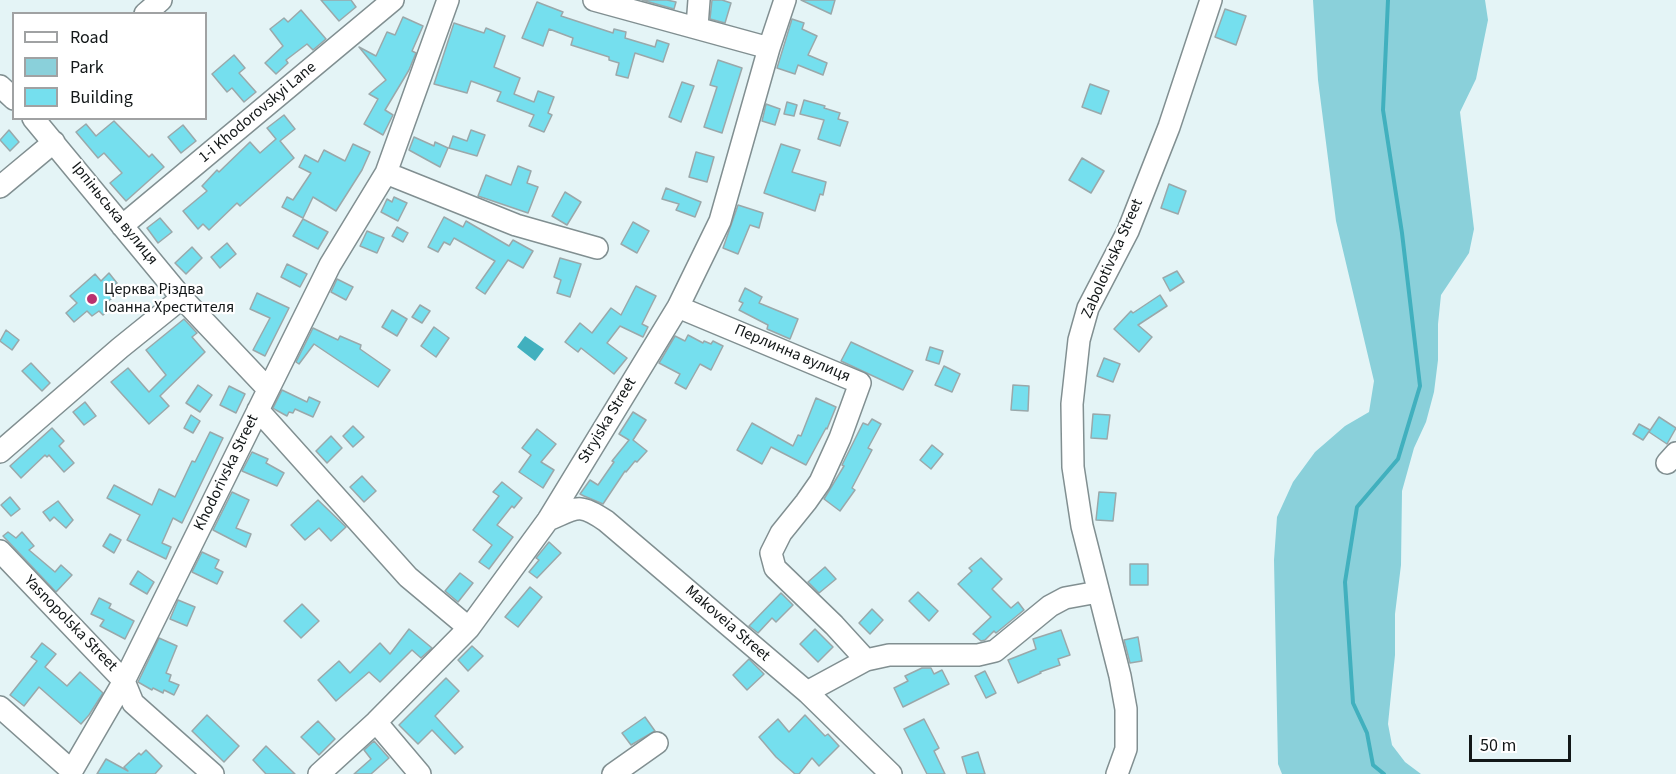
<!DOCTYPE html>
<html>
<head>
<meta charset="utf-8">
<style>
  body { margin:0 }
  #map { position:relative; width:1676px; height:774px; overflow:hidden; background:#e4f4f6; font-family:"Source Sans 3",sans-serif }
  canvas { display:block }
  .legend { position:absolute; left:12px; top:12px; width:195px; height:108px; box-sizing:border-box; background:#fff; border:2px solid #a0a2a3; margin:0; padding:8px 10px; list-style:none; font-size:18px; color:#121718 }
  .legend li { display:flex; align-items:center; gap:12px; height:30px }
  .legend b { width:30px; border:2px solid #a0a2a3 }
  .scale { position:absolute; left:1469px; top:735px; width:102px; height:27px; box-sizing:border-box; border:3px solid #121718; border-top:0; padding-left:8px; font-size:18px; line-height:21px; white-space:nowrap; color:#121718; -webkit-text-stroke:4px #fff; paint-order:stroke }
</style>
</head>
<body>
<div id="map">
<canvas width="1676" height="774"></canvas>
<ul class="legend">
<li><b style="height:8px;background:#fff"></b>Road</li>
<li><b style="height:16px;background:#8ad0da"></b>Park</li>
<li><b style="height:16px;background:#75dfee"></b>Building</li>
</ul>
<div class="scale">50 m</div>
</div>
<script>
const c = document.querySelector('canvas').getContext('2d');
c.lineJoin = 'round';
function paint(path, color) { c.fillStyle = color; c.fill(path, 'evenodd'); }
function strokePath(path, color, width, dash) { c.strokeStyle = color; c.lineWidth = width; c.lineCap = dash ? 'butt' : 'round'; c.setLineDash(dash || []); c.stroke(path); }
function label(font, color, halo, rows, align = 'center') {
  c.font = font + ' "Source Sans 3",sans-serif'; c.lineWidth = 4.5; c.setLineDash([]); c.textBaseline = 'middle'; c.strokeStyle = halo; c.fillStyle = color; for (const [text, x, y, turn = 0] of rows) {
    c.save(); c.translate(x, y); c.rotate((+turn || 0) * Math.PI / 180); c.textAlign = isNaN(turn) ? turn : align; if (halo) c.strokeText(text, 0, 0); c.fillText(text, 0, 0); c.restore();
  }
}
const green = new Path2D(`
  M1313 0H1485L1488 20 1476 79 1460 112 1474 229 1469 253 1441 295 1438 324V360L1434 392 1426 422 1414 448 1402 491 1401 565 1395 614V655L1388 724 1392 745 1405 762 1421 774H1282L1278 764 1274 560 1277 517 1293 482 1315 452 1345 426 1369 412 1374 381 1336 221 1318 80Z`);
const water = new Path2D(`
  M525 336 544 349 535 361 517 347Z`);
const stream = new Path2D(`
  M1384 774 1373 765 1367 733 1353 703 1345 582 1357 507 1398 459 1420 386 1402 233 1383 110 1388 0`);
const building = new Path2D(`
  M321 0H351L356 7 339 21Z
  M642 0H667L676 2 674 9Z
  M712 0H722L731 3 725 23 710 19Z
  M801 0H835L831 14Z
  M537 2 563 12 561 16 613 33 614 29 626 32 625 38 655 47 657 40 669 44 663 62 635 53 628 78 616 75 619 63 609 60V57L571 45 573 38 549 29 543 46 522 38Z
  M1225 9 1246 16 1236 45 1215 37Z
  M301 10 326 39 313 50 307 44 286 60 288 63 276 74 265 63 283 46 270 29 284 18 288 22Z
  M403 17 423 26 412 51 416 53 409 70 385 110 393 115 383 135 364 124 378 99 369 94 386 80 359 47 376 56 387 32 395 35Z
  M792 19 804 23 802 29 817 36 808 55 827 63 823 75 798 65 795 74 777 68Z
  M454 23 484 33 486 28 505 36 494 67 520 78 514 94 534 102 538 91 554 97 548 113 552 115 544 132 529 126 534 115 497 101 501 92 471 81 467 93 434 84Z
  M234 55 245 68 239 73 256 92 244 102 232 88 227 92 212 74Z
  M718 60 742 68 722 133 704 127 717 87 710 85Z
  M682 82 694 86 681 122 669 117Z
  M1090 84 1109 91 1101 114 1082 107Z
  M804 100 825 106 824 108 840 113 838 119 848 122 840 146 818 139 824 120 800 114Z
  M787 102 797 105 794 116 784 114Z
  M766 104 780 109 775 125 762 121Z
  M284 115 295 129 280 141 294 158 240 206 237 203 209 230 203 224 198 229 183 211 207 191 202 186 217 170 219 172 250 142 260 153 276 139 267 128Z
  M114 121 149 157 152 154 164 167 126 201 110 183 122 173 104 153 98 158 76 132 86 124 96 136Z
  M183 125 196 141 181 153 168 137Z
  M9 130 19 142 10 151 0 140Z
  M471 130 485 135 477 156 449 148 453 136 467 141Z
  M414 137 434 146 435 142 448 148 440 167 409 150Z
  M353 144 370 152 362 170 336 211 313 197 303 218 282 207 287 197 293 200 311 173 299 167 305 155 318 162 324 150 345 161Z
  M781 144 800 150 792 172 826 182 823 195 820 194 815 211 764 193Z
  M696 152 714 157 707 182 689 177Z
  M1082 158 1104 171 1091 193 1069 180Z
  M518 166 531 171 527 183 538 187 528 213 478 196 486 175 511 185Z
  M1169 184 1186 191 1178 214 1161 208Z
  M666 188 701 202 695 217 676 210 679 204 662 199Z
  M565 192 581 202 567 225 552 216Z
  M394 197 407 203 398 221 381 212 387 199 392 202Z
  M738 205 763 213 759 228 750 225 738 254 723 248Z
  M444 217 463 227 466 221 509 246 513 240 533 251 523 268 508 260 485 294 476 288 495 261 454 238 450 245 444 242 438 252 428 247Z
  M160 218 172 232 158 243 147 228Z
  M303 219 328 232 318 249 293 236Z
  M633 222 649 231 637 253 621 244Z
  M397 227 408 233 403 242 392 236Z
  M367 231 384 238 377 253 360 246Z
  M227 243 236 254 220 268 211 257Z
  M192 247 202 258 186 274 175 263Z
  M560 258 581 264 570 297 557 293 561 280 554 277Z
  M287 264 307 274 300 287 281 277Z
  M1177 271 1184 282 1170 291 1163 278Z
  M109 273 117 283 110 290 115 296 107 302 112 307 103 315 99 311 92 316 87 311 74 322 66 313 77 303 70 296 95 274 101 281Z
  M337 279 353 287 346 300 331 292Z
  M636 286 656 296 642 324 648 327 643 337 620 326 607 343 627 358 614 374 581 348 578 352 565 342 580 323 592 333 611 308 621 315Z
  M745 288 762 297 759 303 798 319 790 339 767 329 768 325 739 310 743 303 739 301Z
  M257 293 289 308 265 356 253 350 270 318 250 309Z
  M1160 295 1167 306 1138 325 1152 337 1139 352 1114 329 1131 311 1133 313Z
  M420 305 430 311 422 323 412 317Z
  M392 310 407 319 397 336 382 327Z
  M184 319 197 333 192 337 205 352 160 396 169 406 149 424 111 382 128 368 149 392 166 375 146 350Z
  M434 327 449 338 436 357 421 346Z
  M313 328 338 340 340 336 361 345 360 349 390 370 378 387 314 344 299 364 296 362Z
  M6 330 19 340 12 350 0 341Z
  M688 335 703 343 704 341 711 344 713 341 723 346 711 370 700 364 686 389 675 383 680 374 659 363 675 336 685 341Z
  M851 342 913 371 903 390 841 361Z
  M930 347 943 351 939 364 926 360Z
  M1104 358 1120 364 1113 382 1097 376Z
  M31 363 50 383 42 391 22 371Z
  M944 366 960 374 952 392 935 385Z
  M198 385 212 395 200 412 186 403Z
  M1013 385 1029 386 1028 411 1011 410Z
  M229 386 245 394 236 413 220 405Z
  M282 390 307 402 309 397 320 402 313 417 295 409 293 413 289 412 287 416 276 410 273 408Z
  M816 398 836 407 827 429 826 428 806 465 771 447 762 464 737 450 752 423 793 446 798 435 801 436Z
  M85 402 96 416 84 425 73 412Z
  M633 412 646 420 633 440 647 451 637 462 635 461 626 472 625 471 603 504 584 496 580 494 590 480 598 485 614 462 612 461 629 440 619 434Z
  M1093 414 1110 415 1107 439 1091 438Z
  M191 415 200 421 193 433 184 428Z
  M1659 417 1676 428 1667 444 1649 432Z
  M872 419 881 424 868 448 872 450 852 488 855 490 840 511 824 499 844 466 842 465 863 423 868 425Z
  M1639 424 1650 430 1643 440 1633 434Z
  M353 426 364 437 353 447 343 436Z
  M52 428 64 441 59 446 74 463 64 472 49 455 47 457 45 455 21 478 10 466Z
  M537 429 556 444 541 462 554 470 543 488 519 472 531 455 522 448Z
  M210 432 223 438 182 523 173 518 162 543 171 547 166 559 127 540 140 515 107 498 114 485 152 505 159 489 175 497 192 461 195 462Z
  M331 436 342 448 327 463 316 451Z
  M932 445 943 454 931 469 920 460Z
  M252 452 268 459 266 463 284 473 277 486 242 471Z
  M362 476 376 491 364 502 350 487Z
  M502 482 522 498 514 508 512 506 497 525 513 537 489 569 479 562 492 545 473 530 499 496 493 492Z
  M232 492 249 500 236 528 251 534 246 547 213 530Z
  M1099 492 1116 493 1113 521 1096 520Z
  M10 497 20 509 11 516 1 505Z
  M318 500 346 527 331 541 319 528 305 540 291 525Z
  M58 501 73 520 66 528 54 517 50 521 43 512Z
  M8 532 16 538 22 532 34 546 29 550 55 572 61 565 72 575 56 592 3 536Z
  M110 534 121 540 114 553 103 546Z
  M549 542 561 553 537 578 529 572 539 560 536 558Z
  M202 552 219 560 215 568 223 572 217 584 192 572Z
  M981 558 1002 579 992 589 1011 608 1018 602 1024 610 996 633 994 631 985 640 981 641 973 634 991 617 958 584 972 571 969 568Z
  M1130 564H1148V585H1130Z
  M825 567 836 579 819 593 808 582Z
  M138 571 154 582 147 594 130 584Z
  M460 573 473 583 458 602 445 591Z
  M530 587 542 597 518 627 505 617Z
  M918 592 938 611 929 621 909 601Z
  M781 593 793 605 776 622 772 618 758 633 749 626Z
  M99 598 111 604 109 608 134 621 125 639 100 626 104 620 91 614Z
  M178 600 195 607 187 626 170 619Z
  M302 604 319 621 301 638 284 621Z
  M872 609 883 620 870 634 859 623Z
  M409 629 432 648 421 658 412 650 380 682 369 672 336 701 318 680 339 661 350 673 380 643 390 654Z
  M815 629 833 647 818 662 800 644Z
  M1061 630 1070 655 1058 659 1060 665 1040 672 1041 673 1018 683 1008 660 1036 649 1033 639Z
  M1138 637 1142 661 1130 663 1124 640Z
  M159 638 177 646 166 673 171 675 169 681 179 685 174 695 164 690 163 693 153 688 152 690 138 682Z
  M42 643 56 654 45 667 67 686 80 672 103 693 89 715 81 724 39 687 24 706 10 695 37 661 31 657Z
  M472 646 483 656 468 671 458 660Z
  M749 659 764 674 747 690 733 675Z
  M922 668H931L934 674 942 670 949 684 903 707 894 688 908 681 905 676Z
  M985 671 996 693 986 698 975 676Z
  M446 678 459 691 435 716 463 747 455 754 432 730 418 744 399 725Z
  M207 715 239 746 224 762 192 731Z
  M805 715 825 736 828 734 839 746 819 766 812 758 799 774H795L776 757 759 737 778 719 789 732Z
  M645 717 655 731 631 745 622 733Z
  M924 719 939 748 934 751 945 774H927L904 729Z
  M318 721 335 739 319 755 301 737Z
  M374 741 389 758 371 774H354L371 759 364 750Z
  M266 746 295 774H266L253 760Z
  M146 750 162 766 155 774H97L106 759 128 771 124 767 139 753 141 755Z
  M978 752 985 774H967L962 757Z`);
const minor = new Path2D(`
  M594 0 769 48
  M145 14 161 0
  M697 27 699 0
  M0 86 14 99
  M33 118 182 298 268 389
  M386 173 516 225 597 248
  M0 187 54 142
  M122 226 393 0
  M678 307 860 383 840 438 820 482 806 502 781 533 771 553 775 568 834 625 866 660
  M258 410 408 577 469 628
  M0 452 120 348 182 298
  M1667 463 1676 453
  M548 520C577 508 578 502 606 521L807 692 891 774
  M0 551 124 681 133 703 213 774
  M807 692 866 660 889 655H978L995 651 1050 606 1065 598 1098 592
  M0 707 72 771
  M376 722 420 774
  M70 774 124 681 330 265 386 173 448 0
  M319 774 376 722 469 628 548 520 678 307 720 221 769 48 785 0
  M613 774 657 743
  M1117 774 1126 749V709L1120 676 1082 526 1073 467 1072 404 1079 340 1088 308 1128 231 1169 127 1211 0`);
const markers = [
  [92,299,6,"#b9316f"]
];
const streetNames = [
  ["1-i Khodorovskyi Lane",258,113,-40],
  ["Ірпіньська вулиця",114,214,51],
  ["Zabolotivska Street",1113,259,-66],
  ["Перлинна вулиця",792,354,23],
  ["Stryiska Street",608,421,-59],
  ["Khodorivska Street",227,473,-64],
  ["Yasnopolska Street",70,624,46],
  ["Makoveia Street",727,624,41]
];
const poiNames = [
  ["Церква Різдва",104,290],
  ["Іоанна Хрестителя",104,308]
];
paint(green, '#8ad0da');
paint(water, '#41b0be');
strokePath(stream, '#41b0be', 4);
paint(building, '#75dfee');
strokePath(building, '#9aa8aa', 1.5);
strokePath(minor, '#818f91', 24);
strokePath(minor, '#fff', 21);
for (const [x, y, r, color] of markers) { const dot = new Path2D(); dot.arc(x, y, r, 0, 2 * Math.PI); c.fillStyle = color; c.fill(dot); strokePath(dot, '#fff', 2); }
label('16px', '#121718', '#fff', streetNames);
label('16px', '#121718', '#fff', poiNames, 'left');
</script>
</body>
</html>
